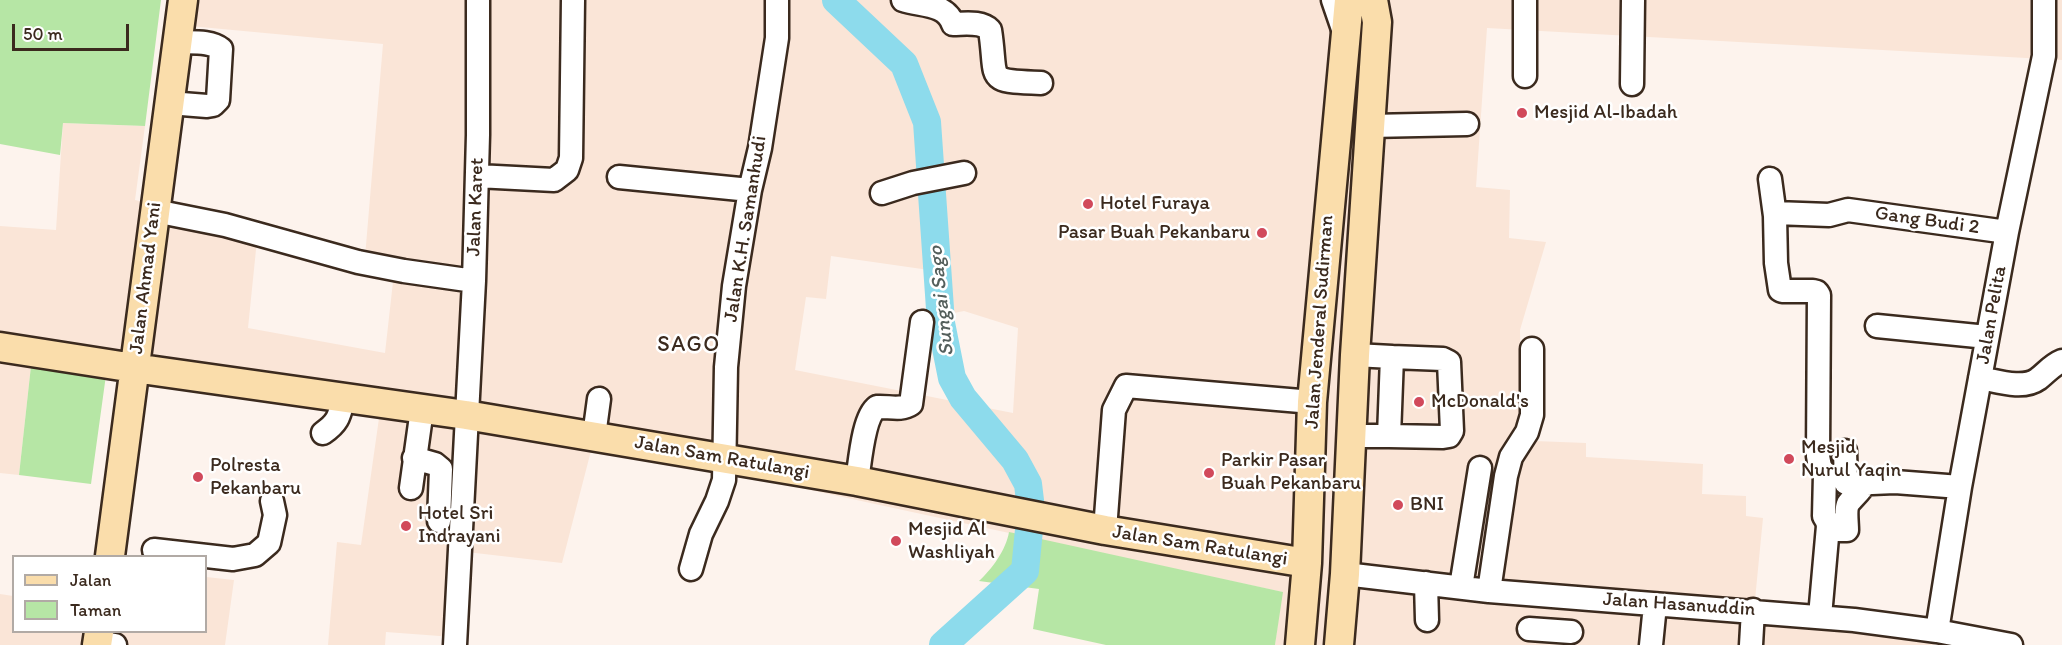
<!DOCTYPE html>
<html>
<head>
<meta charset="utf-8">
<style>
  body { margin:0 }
  #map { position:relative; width:2062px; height:645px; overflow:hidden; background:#fdf3ed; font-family:Itim,sans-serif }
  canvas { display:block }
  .legend { position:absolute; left:12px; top:555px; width:195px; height:78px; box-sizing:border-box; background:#fff; border:2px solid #b1aaa5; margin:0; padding:8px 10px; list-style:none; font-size:18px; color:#3b2a1e }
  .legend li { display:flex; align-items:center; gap:12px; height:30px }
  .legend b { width:30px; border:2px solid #b1aaa5 }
  .scale { position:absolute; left:12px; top:24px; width:117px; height:27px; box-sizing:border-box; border:3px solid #3b2a1e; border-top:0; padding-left:8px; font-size:18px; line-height:21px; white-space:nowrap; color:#3b2a1e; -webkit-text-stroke:4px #fff; paint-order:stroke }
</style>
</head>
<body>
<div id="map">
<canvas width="2062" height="645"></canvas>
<ul class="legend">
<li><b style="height:8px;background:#faddab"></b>Jalan</li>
<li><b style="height:16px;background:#b6e6a5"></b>Taman</li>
</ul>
<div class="scale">50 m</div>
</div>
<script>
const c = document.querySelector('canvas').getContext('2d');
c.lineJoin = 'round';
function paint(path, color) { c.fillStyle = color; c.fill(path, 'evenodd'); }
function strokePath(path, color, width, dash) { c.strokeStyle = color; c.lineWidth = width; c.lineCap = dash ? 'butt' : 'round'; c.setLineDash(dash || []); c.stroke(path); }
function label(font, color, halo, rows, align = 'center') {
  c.font = font + ' Itim,sans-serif'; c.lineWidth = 5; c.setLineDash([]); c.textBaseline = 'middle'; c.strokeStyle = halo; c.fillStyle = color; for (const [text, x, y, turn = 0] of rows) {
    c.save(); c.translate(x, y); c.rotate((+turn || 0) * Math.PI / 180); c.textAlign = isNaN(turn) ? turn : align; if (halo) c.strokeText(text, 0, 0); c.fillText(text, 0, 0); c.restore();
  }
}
const built = new Path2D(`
  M183 0H2062V60L1487 28 1476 187 1510 190 1509 238 1546 242 1520 330 1522 417 1509 440 1586 443V457L1703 464 1702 494 1746 496V516L1763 518 1754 610 1937 631 1934 645H1275L1282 592 593 443 562 563 458 551 453 637 386 632 385 645H328L337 542 361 545 383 390 31 366 19 475 0 473V226L56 230 63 123 145 126 135 200 258 230 248 328 385 353 395 264 365 257 383 44 179 25ZM831 256 929 270 934 317 964 311 1018 328 1013 413 795 370 806 297 826 299Z
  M206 577 234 580 225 645H0V594L13 596 14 632H206Z`);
const green = new Path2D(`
  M0 0H161L145 126 63 123 60 155 0 144Z
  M31 366 106 375 91 484 19 475Z
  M1009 532 1283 592 1275 645H1106L1033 629 1039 589 979 581C992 569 1006 550 1009 532Z`);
const river = new Path2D(`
  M836 0 904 64 927 122 941 323 952 378 963 398 1015 460 1028 484 1031 509 1025 571 943 645`);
const minor = new Path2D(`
  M903 0C921 6 946 3 953 24 965 24 981 21 990 30 998 81 983 81 1041 83
  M1333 0 1344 32
  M1525 0V76
  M1632 84 1633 0
  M169 103 207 106 213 105 218 100 221 49C210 40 190 43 177 42
  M1370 126 1467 124
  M477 176 554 180 567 170 571 158 573 0
  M619 177 750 190
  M1770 179 1775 216 1776 263 1780 290 1782 291H1813L1817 292 1819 295 1818 456 1820 467 1825 474 1824 516 1827 521 1828 526 1820 616
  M882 193 913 183 964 173
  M155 211 225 225 358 262 404 271 474 281
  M1775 213 1829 215 1848 210 2007 232
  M1877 326 1987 337
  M1980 378C1997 381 2023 390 2038 379 2047 372 2052 365 2062 361
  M323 433C339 422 339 416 344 397
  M594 436 599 399
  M1352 436H1389L1392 357 1355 355
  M1389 436 1443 437 1449 436 1452 431 1449 362 1443 359 1392 357
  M1845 451 1846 483 1849 484 1895 482 1960 487
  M414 458 435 464 441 469 439 521
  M857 481C860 463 863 417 877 407 888 406 901 411 911 404L922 322
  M411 488 422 409
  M1105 530 1114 410 1126 386 1312 402
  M1828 530H1847C1847 523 1845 510 1848 504 1851 499 1861 491 1865 483
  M154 550 233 559 255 555 269 543 275 515 272 501
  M691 569 701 534 717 501 724 480 726 367 734 286 750 190 760 148 777 38V0
  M1345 574 1489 591 1854 620 1937 631 2011 645
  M1426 583 1427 620
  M1461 587 1480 468
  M1489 591 1506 476 1511 457 1527 432 1532 415V349
  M1529 629 1571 632
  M1937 631 1960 487 2007 232 2044 56V0
  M98 642 115 645
  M455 645 474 281 478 135V0
  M1651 645 1655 605
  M1751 645 1753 610`);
const major = new Path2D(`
  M0 347 134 368 466 415 857 481 1105 530 1307 563
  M110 556 183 0
  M97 645 99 632
  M1300 645 1307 563 1312 402 1349 0
  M1339 645 1345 574 1355 355 1377 22 1373 0`);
const markers = [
  [1522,113,6,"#d1495b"],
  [1088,204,6,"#d1495b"],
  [1262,233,6,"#d1495b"],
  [1419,402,6,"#d1495b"],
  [1789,459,6,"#d1495b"],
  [1209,473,6,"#d1495b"],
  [198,477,6,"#d1495b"],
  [1398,505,6,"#d1495b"],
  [406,526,6,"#d1495b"],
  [896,541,6,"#d1495b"]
];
const poiNames = [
  ["Mesjid Al-Ibadah",1534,113],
  ["Hotel Furaya",1100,204],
  ["Pasar Buah Pekanbaru",1250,233,"right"],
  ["McDonald's",1431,402],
  ["Mesjid",1801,448],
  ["Nurul Yaqin",1801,471],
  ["Parkir Pasar",1221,461],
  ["Buah Pekanbaru",1221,484],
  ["Polresta",210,466],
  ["Pekanbaru",210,489],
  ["BNI",1410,505],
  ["Hotel Sri",418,514],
  ["Indrayani",418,537],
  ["Mesjid Al",908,530],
  ["Washliyah",908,553]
];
const streetNames = [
  ["Jalan Karet",476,207,-88],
  ["Gang Budi 2",1927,221,8],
  ["Jalan K.H. Samanhudi",746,229,-81],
  ["Jalan Ahmad Yani",146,278,-83],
  ["Jalan Pelita",1992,315,-80],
  ["Jalan Jenderal Sudirman",1320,322,-86],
  ["Jalan Sam Ratulangi",722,458,10],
  ["Jalan Sam Ratulangi",1200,546,9],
  ["Jalan Hasanuddin",1679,605,4]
];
const waterNames = [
  ["Sungai Sago",942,301,-96]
];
const quarterNames = [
  ["SAGO",689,345]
];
paint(built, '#fae5d7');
paint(green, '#b6e6a5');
strokePath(river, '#8ddbec', 28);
strokePath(minor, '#3b2a1e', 27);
strokePath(major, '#3b2a1e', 33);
strokePath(minor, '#fff', 22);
strokePath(major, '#faddab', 28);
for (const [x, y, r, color] of markers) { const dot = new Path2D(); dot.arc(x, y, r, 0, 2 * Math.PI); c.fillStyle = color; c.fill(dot); strokePath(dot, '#fff', 2); }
label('20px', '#3b2a1e', '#fff', poiNames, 'left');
label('20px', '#3b2a1e', '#fff', streetNames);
label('italic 21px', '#545f5c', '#fff', waterNames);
c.letterSpacing = '1.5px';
label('22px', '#3b2a1e', '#fff', quarterNames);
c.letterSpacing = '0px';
</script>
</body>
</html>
